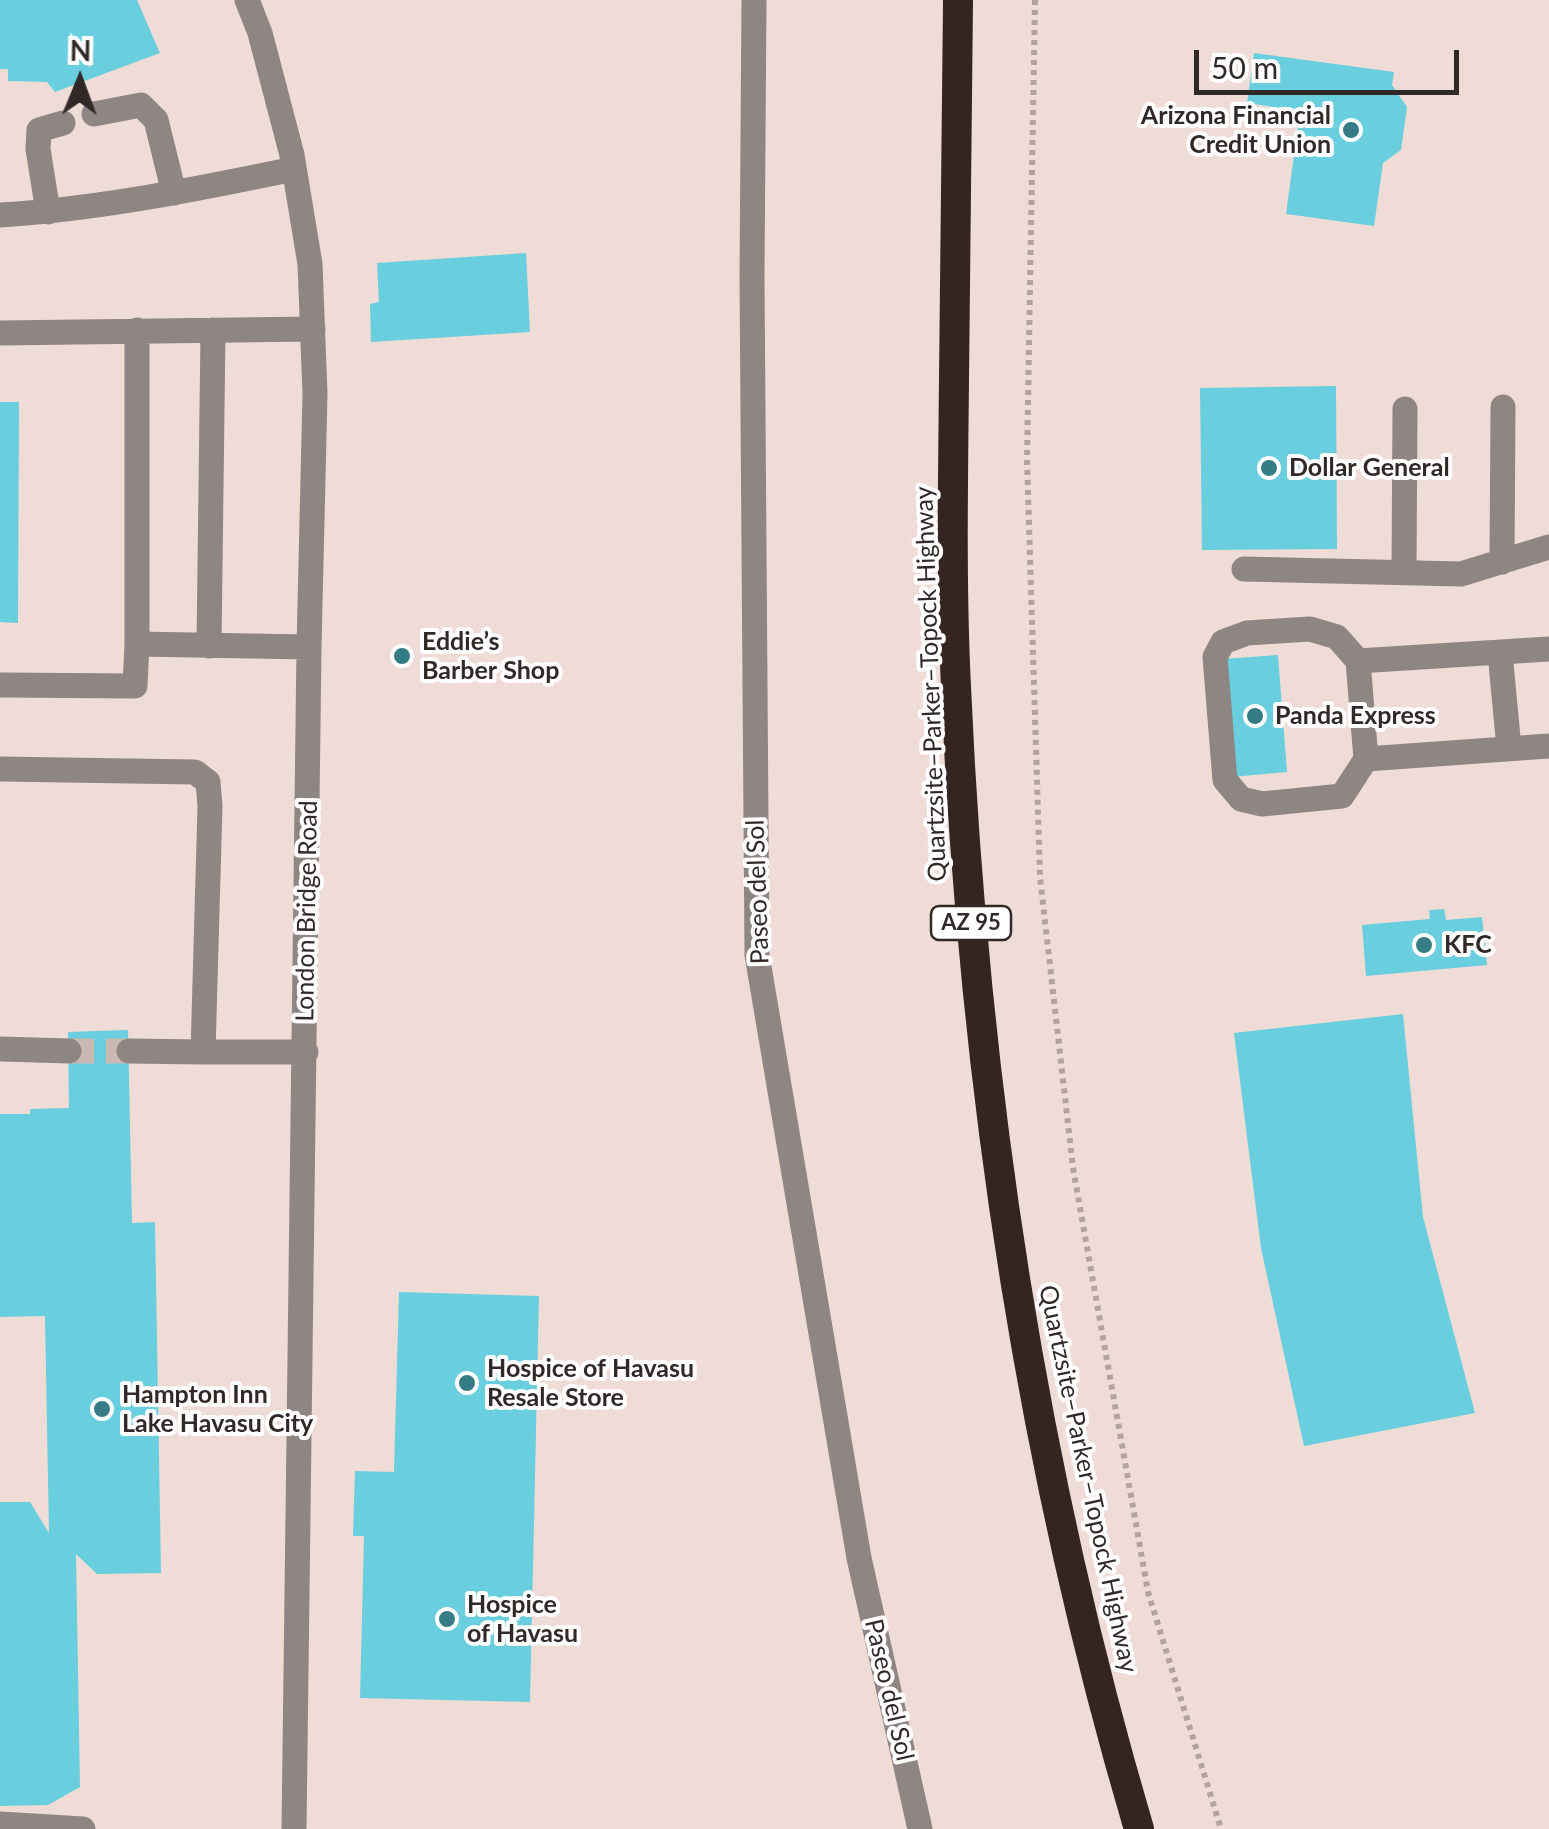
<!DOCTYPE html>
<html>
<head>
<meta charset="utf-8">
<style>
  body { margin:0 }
  #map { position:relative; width:1549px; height:1829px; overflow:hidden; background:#f0dcd6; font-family:Lato,sans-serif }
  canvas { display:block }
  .north { position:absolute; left:30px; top:30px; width:100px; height:100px; -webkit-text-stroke:8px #fff; paint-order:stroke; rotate:1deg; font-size:28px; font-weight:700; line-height:40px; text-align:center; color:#302927 }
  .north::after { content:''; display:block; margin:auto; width:35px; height:45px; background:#302927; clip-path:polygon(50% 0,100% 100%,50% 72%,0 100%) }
  .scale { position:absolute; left:1194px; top:50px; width:265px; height:45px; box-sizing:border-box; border:5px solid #302927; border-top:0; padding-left:12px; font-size:30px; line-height:35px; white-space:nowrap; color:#302927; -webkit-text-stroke:8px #fff; paint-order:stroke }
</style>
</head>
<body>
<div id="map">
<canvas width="1549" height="1829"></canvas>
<div class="north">N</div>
<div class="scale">50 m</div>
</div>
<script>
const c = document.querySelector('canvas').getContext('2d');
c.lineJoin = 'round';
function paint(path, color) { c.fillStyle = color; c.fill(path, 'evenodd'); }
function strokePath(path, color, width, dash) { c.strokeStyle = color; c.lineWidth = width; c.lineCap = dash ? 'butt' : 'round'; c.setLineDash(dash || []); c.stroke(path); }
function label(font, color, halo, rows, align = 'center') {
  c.font = font + ' Lato,sans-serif'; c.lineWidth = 8; c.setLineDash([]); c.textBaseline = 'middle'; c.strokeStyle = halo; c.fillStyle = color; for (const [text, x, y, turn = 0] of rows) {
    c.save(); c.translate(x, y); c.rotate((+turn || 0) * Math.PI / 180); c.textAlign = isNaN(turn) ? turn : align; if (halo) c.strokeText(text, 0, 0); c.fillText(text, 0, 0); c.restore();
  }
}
const building = new Path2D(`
  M0 0H137L160 53 55 92 47 82 8 81V69H0Z
  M1254 53 1394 72 1392 85 1407 107 1401 150 1383 163 1374 226 1286 214 1300 111 1247 103Z
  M526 253 530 332 371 342 370 304 379 302 377 263Z
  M1336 386 1337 549 1202 550 1200 388Z
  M0 402H19L18 623 0 622Z
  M1278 655 1287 772 1232 777 1223 659Z
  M1444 909 1446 920 1482 917 1487 965 1366 976 1362 925 1430 919 1429 910Z
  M1403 1014 1423 1217 1475 1413 1304 1446 1261 1248 1234 1033Z
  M128 1030 132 1223 155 1222 161 1573 97 1574 76 1554 80 1787 48 1805 0 1806V1502H30L49 1533 45 1316 0 1317V1114H30V1109L69 1108 68 1032Z
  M399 1292 539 1296 530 1702 360 1698 364 1536H353L355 1471 394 1472Z`);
const minorTunnel = new Path2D(`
  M69 1051H129`);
const path = new Path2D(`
  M1035 0 1027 460 1040 877 1073 1168 1148 1592 1221 1829`);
const minor = new Path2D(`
  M247 0 260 33 292 155 310 264 315 394 309 647 294 1829
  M754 0 752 277 757 955 859 1558 920 1829
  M94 114 141 105 156 120 174 193
  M48 212 38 149 39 130 63 123
  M0 215C99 209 197 189 294 169
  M137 330V644L309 647
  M0 333 313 329
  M1502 562 1503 407
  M1244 569 1461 574 1549 547
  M1404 572 1405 409
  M209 646 213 330
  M1500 653 1509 748
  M1358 661 1337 637 1310 629 1247 633 1223 642 1215 657 1225 780 1241 799 1262 804 1342 796 1366 759 1358 661 1549 649
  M0 685 135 686 137 644
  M1366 759 1549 746
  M0 769 195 772 208 782 210 806 203 1052H306
  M0 1049 69 1051
  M129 1051 203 1052
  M0 1824 83 1829`);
const highway = new Path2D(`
  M958 0C957 127 955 254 954 380 953 482 951 585 956 687 973 1072 1029 1458 1139 1829`);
const markers = [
  [1351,130,10,"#357c86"],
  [1269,468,10,"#357c86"],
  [402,656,10,"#357c86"],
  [1255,716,10,"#357c86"],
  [1424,945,10,"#357c86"],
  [467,1383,10,"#357c86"],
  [102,1409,10,"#357c86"],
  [447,1619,10,"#357c86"]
];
const shields = [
  [971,923,80]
];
const shieldNames = [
  ["AZ 95",971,923]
];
const poiNames = [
  ["Arizona Financial",1331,116,"right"],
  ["Credit Union",1331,145,"right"],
  ["Dollar General",1289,468],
  ["Eddie’s",422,642],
  ["Barber Shop",422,671],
  ["Panda Express",1275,716],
  ["KFC",1444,945],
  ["Hospice of Havasu",487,1369],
  ["Resale Store",487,1398],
  ["Hampton Inn",122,1395],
  ["Lake Havasu City",122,1424],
  ["Hospice",467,1605],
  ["of Havasu",467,1634]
];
const streetNames = [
  ["Quartzsite–Parker–Topock Highway",931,684,-92],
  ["Paseo del Sol",758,892,-92],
  ["London Bridge Road",307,911,-89],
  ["Quartzsite–Parker–Topock Highway",1088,1479,78],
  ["Paseo del Sol",889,1690,77]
];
paint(building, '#69cedd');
strokePath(minorTunnel, '#cab8b3', 25, [25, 12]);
strokePath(path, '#b2a39e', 6, [5, 5]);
strokePath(minor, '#8e8683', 25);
strokePath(highway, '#342521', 30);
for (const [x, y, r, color] of markers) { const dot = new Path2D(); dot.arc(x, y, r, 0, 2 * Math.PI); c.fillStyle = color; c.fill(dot); strokePath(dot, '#fff', 4); }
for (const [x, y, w] of shields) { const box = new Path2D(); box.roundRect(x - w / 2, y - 17, w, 34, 8); c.fillStyle = '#fff'; c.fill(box); strokePath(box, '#302927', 2.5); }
label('bold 22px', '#302927', null, shieldNames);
label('bold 25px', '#302927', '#fff', poiNames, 'left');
label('25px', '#302927', '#fff', streetNames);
</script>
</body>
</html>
